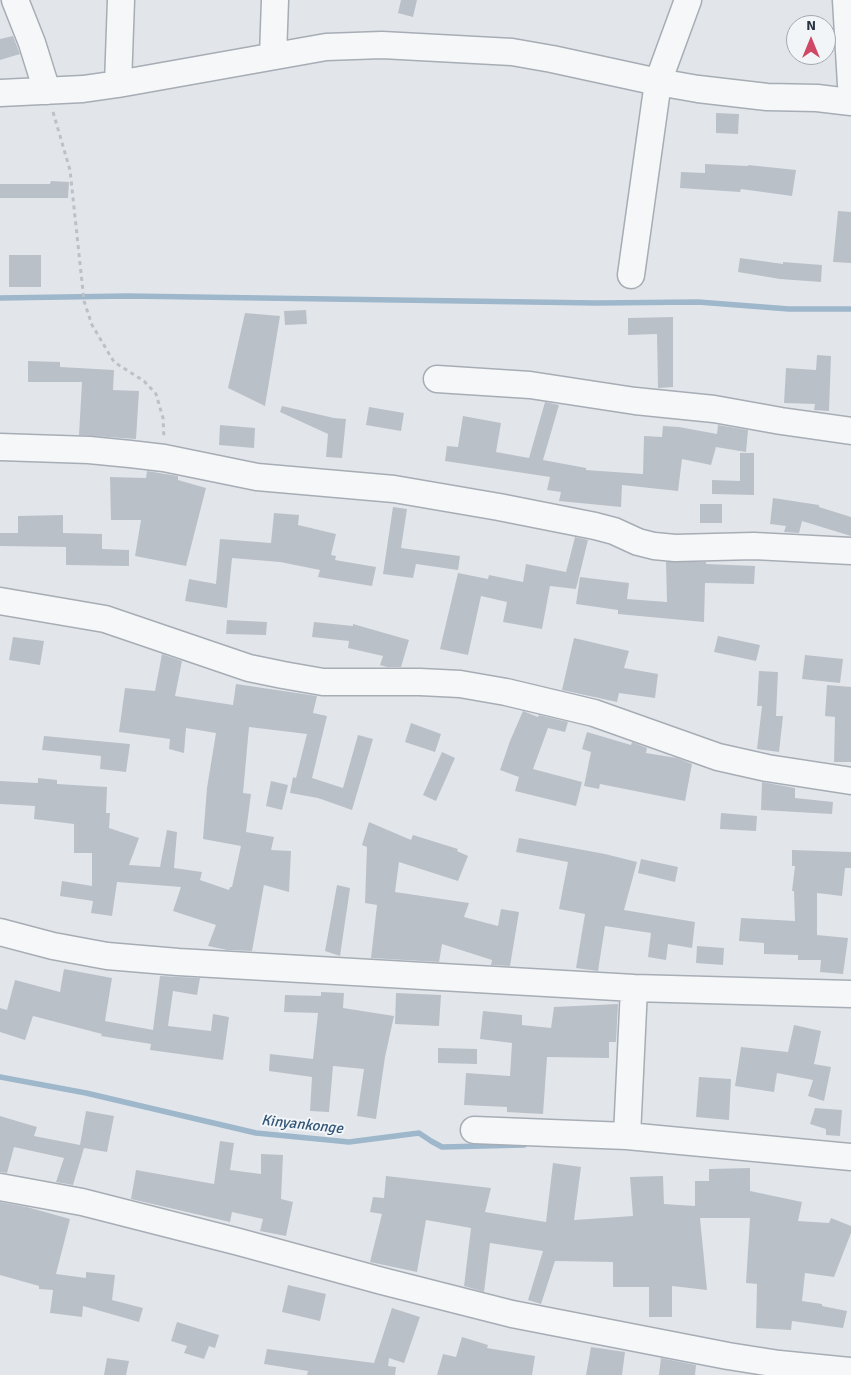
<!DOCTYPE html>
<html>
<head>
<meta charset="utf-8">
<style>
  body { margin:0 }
  #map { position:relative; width:851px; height:1375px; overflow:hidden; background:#e2e6eb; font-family:Signika,sans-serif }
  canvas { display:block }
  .north { position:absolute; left:786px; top:15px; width:50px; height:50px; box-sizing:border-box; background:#f2f5f8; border:1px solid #a2a8b0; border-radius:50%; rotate:0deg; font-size:14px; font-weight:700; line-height:20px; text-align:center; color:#2a3543 }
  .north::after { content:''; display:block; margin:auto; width:18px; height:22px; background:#cf4866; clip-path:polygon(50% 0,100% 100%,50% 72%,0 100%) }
</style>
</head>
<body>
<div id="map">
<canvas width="851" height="1375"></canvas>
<div class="north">N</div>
</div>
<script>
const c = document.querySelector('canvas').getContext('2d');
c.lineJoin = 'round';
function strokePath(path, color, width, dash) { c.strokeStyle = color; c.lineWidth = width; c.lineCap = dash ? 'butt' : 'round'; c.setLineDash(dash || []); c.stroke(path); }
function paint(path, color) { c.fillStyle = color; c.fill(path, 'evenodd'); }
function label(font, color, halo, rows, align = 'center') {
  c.font = font + ' Signika,sans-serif'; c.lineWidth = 4; c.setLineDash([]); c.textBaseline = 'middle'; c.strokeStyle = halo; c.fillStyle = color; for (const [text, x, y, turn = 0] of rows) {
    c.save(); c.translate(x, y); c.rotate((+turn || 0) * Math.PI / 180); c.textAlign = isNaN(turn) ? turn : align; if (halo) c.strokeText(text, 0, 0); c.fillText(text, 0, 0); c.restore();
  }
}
const stream = new Path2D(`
  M0 298 127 296 597 303 698 302 789 309H851
  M0 1077 86 1093 256 1133 349 1142 419 1133 431 1141 442 1147 524 1145`);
const building = new Path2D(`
  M401 0H417L413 17 398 13Z
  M13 36 20 54 0 60V39Z
  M716 113 739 114 738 134 716 133Z
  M705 164 748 166V165L796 170 792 196 741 189 740 192 680 188 681 172 705 173Z
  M51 181 69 182 68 198H0V184H50Z
  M838 211 851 212V263L833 262Z
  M9 255H41V287H9Z
  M740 258 783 264V262L822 265 821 282 780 279 738 272Z
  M306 310 307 324 285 325 284 311Z
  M245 313 280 316 265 406 228 388Z
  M673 317V387L658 388 657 334 628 335V318Z
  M817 355 831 356 829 411 814 410 815 404 784 403 786 368 816 370Z
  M28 361 60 362V367L114 370 113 390 139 391 136 439 79 435 82 382H28Z
  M545 402 559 405 543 460 586 468V470L643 474 644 436 662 437 663 426 679 427 717 434 718 425 748 430 746 452 716 447 711 465 682 459 678 491 622 485 621 507 559 501 561 492 547 490 550 477 445 461 447 446 458 447 463 416 501 423 496 452 529 458Z
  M282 406 334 418 346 419 342 458 326 457 328 434 280 412Z
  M369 407 404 413 401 431 366 425Z
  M220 425 255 428 254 448 219 445Z
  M740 453H754V495L712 494V480L740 481Z
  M147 471 178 476V480L206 488 186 566 135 556 141 520H111L110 477 146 478Z
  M773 498 819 505V507L851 517V536L802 521 799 533 784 532 786 526 770 524Z
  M700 504H722V523H700Z
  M393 507 407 509 401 548 460 556 458 570 416 564 413 578 383 574Z
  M274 513 299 515 298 525 336 534 331 555 336 556 335 560 376 567 372 586 318 577 320 570 280 562 232 558 227 608 185 601 189 579 216 584 220 539 271 543Z
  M63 515V533L102 534V549L129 550V566L66 565V547L0 546V533H18V516Z
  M575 537 588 540 576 589 550 586 542 629 503 622 507 602 481 596 468 655 440 649 458 573 488 579 489 575 523 582 526 564 566 572Z
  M666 562H706V564L755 566 754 584 705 583 704 622 618 614V610L576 604 580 577 629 583 627 599 667 602Z
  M227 620 267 622 266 635 226 634Z
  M314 622 353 626V624L409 640 401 667H387L380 665 383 656 348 648 349 641 312 637Z
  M718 636 760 645 756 661 714 652Z
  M13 637 44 641 40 665 9 660Z
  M574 638 629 651 624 668 658 674 655 698 619 693 617 702 562 690Z
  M162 654 182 661 175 696 233 705 236 684 317 696 313 713 327 716 312 778 343 788 358 735 373 739 352 810 318 798 290 793 293 777 296 778 307 734 249 727 243 793 251 794 246 832 274 837 271 850 291 851 289 892 264 885 252 951 227 950 208 946 216 925 173 911 181 887 117 882 112 916 91 913 93 901 60 896 62 881 92 886V853H74V824L34 819 35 806 0 804V781L38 783V778L57 780V784L107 787 106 813H110L109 828 139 838 129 865 160 867 167 830 177 832 174 868 202 872 200 880 229 890 230 887H232L241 846 203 839 207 788 216 733 186 728 184 753 169 749 170 739 119 732 125 688 155 691Z
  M805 655 843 659 840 683 802 679Z
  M759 671 778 672 776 716H783L779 752 757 749 762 706H757Z
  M827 685 851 687V762H834L835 717 825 716Z
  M523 711 538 717 539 715 568 722 565 732 548 728 533 769 582 782 576 806 515 791 519 777 500 770 510 741Z
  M411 723 441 734 435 752 405 742Z
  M587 732 631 745 632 742 647 748 646 753 677 758 692 764 685 801 600 784 599 789 584 786 591 752 582 749Z
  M44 736 130 744 126 772 100 769 101 756 42 750Z
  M442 752 455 758 436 801 423 795Z
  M271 781 288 785 282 810 266 806Z
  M762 782 795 788V798L833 802 832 814 761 810Z
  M721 813 757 816 756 831 720 829Z
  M369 822 411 840 413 835 458 849 457 851 468 856 458 881 399 862 395 892 469 903 464 917 498 926 501 909 519 912 510 966 491 965 492 960 442 944 439 962 371 958 377 905 365 903 367 847 362 845Z
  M519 838 605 854 637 862 624 910 695 922 692 948 668 944 666 960 648 957 651 933 605 926 598 971 576 968 585 914 559 909 568 862 516 852Z
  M792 850 851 852V868H845L842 896 817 893V935L848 938 843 974 820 972 821 960H798V955L764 954V943L739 941 741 918 795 921 794 891H792L795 866H792Z
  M641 859 678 867 675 882 638 873Z
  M337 885 350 888 340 956 325 951Z
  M697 946 724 948 723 965 696 963Z
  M64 969 112 978 105 1021 153 1030 160 976 200 978 197 995 173 991 168 1026 211 1031 213 1014 229 1017 223 1060 150 1050 151 1044 101 1036 102 1034 33 1016 25 1040 0 1032V1008L7 1010 15 980 60 992Z
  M321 992 344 993 343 1008 394 1016 385 1057 376 1119 357 1116 364 1069 333 1066 329 1112 310 1111 312 1077 269 1071 270 1054 313 1059 318 1013 284 1012 285 995 321 996Z
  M396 993 441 995 439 1026 395 1024Z
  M618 1004 616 1042H609V1058L547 1057 543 1114 507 1112V1107L464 1105 466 1073 510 1076 512 1043 480 1039 483 1011 522 1015V1025L551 1028 554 1007Z
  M794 1025 821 1031 814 1064 831 1067 824 1101 808 1096 813 1080 777 1073 774 1092 735 1086 741 1047 788 1052Z
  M438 1048 477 1049V1064L438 1063Z
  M699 1077 731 1079 729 1120 696 1117Z
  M815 1108 842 1110 840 1136 826 1135V1129L810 1124Z
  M86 1111 114 1116 107 1152 84 1148 73 1185 56 1182 64 1158 14 1147 7 1173 0 1172V1116L37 1127 34 1136 80 1145Z
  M220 1141 234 1143 230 1170 261 1174V1154L283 1155 281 1199 293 1202 286 1236 260 1231 263 1219 232 1212 230 1222 131 1199 136 1170 214 1184Z
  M553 1163 581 1167 574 1220 633 1216 630 1177 663 1176 664 1204 695 1206V1181H709V1169L750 1168V1191L802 1202 798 1221 829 1223 831 1218 851 1226V1233L834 1277 805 1273 802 1301 822 1304V1306L847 1311 843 1328 792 1321 791 1330 756 1328 757 1284 746 1283 750 1218H700L707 1290 672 1286V1317H649V1287H613V1262L555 1261 541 1304 528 1300 543 1251 490 1243 484 1292 464 1286 471 1228 426 1220 417 1272 370 1262 382 1214 370 1212 373 1197 384 1198 386 1176 491 1188 485 1212 546 1222Z
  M0 1202 27 1207 70 1219 56 1274 86 1278V1272L115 1275 112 1300 143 1308 139 1322 83 1306 82 1317 50 1313 53 1290 39 1289V1286L0 1275Z
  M288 1285 326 1294 320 1321 282 1312Z
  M392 1308 420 1317 404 1363 389 1358 388 1366 396 1367 395 1375H307L308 1371 264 1364 267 1349 374 1363Z
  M177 1322 219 1335 215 1348 209 1346 204 1359 184 1353 187 1346 171 1341Z
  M462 1337 488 1345 487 1348 535 1356 532 1375H437L443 1354 456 1357Z
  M591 1347 625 1352 622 1375H586Z
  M107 1358 129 1361 126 1375H104Z
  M661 1358 696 1365 695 1375H659Z`);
const path = new Path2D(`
  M53 112 70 170 84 301 92 325 114 362 144 381 156 394 163 418 164 438`);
const minor = new Path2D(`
  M15 0 32 43 47 91
  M846 0 851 85
  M273 56 275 0
  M118 84 121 0
  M0 93 83 89 118 84 326 47 382 45 512 52 552 59 658 82 698 89 767 97 817 98 851 102
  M631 275 658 82 688 0
  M437 379 530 385 635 401 714 409 781 421 851 431
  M0 447 89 450 130 454 164 458 257 477 394 489 499 507 595 526 614 531 638 542 654 546 675 548 754 546 851 551
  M0 601 105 619 249 668 283 675 323 682H420L460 684 506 692 594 713 718 757 767 768 851 781
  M0 932 53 946 107 956 178 962 634 988 851 994
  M474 1130 627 1136 851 1157
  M627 1136 634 988
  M0 1187 82 1202 239 1242 382 1281 512 1314 728 1356 779 1364 851 1371`);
const waterNames = [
  ["Kinyankonge",302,1125,6]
];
strokePath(stream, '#9eb7cb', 5.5);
paint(building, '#bac0c8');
strokePath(minor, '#a7adb5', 29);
strokePath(path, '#bcc1c6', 3, [4, 4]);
strokePath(minor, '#f5f7f9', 26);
label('italic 15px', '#345777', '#f2f5f8', waterNames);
</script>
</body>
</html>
